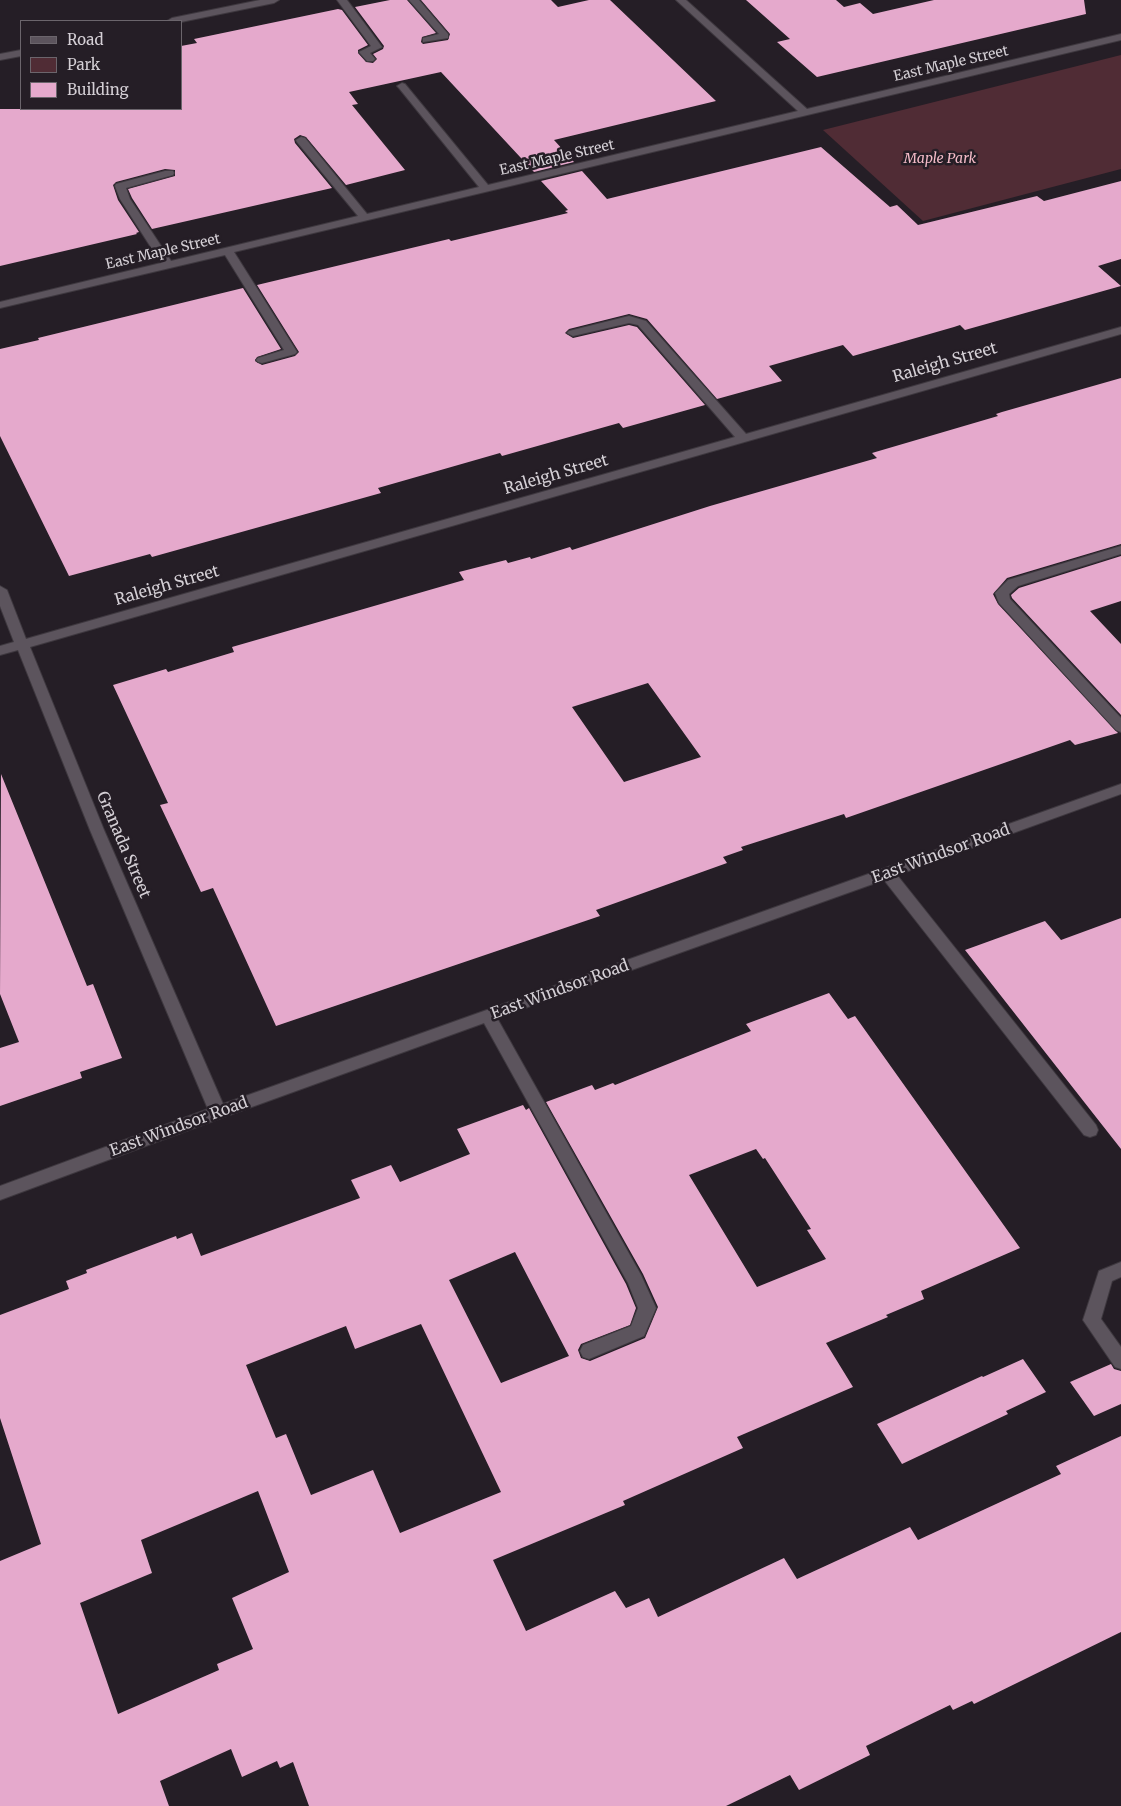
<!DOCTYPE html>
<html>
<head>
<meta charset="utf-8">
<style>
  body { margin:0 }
  #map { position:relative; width:1121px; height:1806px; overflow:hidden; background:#251e26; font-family:Merriweather,serif }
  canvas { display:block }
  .legend { position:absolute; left:20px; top:20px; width:162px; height:90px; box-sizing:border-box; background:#251e26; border:1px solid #6b656c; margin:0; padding:6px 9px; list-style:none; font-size:15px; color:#d4cfd5 }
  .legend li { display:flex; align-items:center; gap:10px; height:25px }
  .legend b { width:25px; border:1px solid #6b656c }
</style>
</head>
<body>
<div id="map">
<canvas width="1121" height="1806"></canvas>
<ul class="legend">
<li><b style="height:6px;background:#5c545d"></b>Road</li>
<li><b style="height:14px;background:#502c35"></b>Park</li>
<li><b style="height:14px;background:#e5a9cc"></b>Building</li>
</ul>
</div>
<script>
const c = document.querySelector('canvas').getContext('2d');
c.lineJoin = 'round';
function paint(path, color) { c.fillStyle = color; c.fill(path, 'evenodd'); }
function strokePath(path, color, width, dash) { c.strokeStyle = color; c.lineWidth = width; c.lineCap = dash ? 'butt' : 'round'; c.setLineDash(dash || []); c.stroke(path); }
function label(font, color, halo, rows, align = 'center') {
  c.font = font + ' Merriweather,serif'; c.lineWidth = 5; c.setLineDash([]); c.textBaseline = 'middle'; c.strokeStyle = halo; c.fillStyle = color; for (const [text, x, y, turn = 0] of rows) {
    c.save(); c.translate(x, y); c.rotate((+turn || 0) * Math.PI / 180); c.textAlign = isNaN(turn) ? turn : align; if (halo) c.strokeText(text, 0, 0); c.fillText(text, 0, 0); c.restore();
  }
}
const green = new Path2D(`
  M1121 55V169L923 221 823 130Z`);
const building = new Path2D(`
  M390 0H407L436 33 422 37 421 42 423 44 448 40 450 34 421 0H551L558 7 589 0H610L716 101 554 140 574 162 534 172 441 72 349 92 358 104 352 105 405 170 346 185 306 137 300 135 294 139 295 143 332 188 152 229 132 198 128 189 175 176V170L165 169 116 182 113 185 118 200 139 232 136 233 137 234 0 266V109H181V46L197 43 194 39 338 9 342 10 368 45 358 50V53L366 62 373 63 377 59 373 54 383 49 384 46 355 7Z
  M746 0H836L844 7 860 3 873 14 934 0H1084L1086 14 817 77 777 42 790 39Z
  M821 147 890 207 897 205 918 225 1037 196 1044 201 1121 181V259L1098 266 1121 286 965 330 960 325 954 327 853 356 843 345 769 366 782 381 717 399 647 319 629 314 569 329 565 333 573 338 629 325 637 327 705 405 623 428 619 423 502 456 500 453 378 488 381 493 152 557 150 554 69 576 0 436V349L39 340 38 338 243 288 281 349 257 357 255 361 262 365 295 356 299 352 257 285 449 239 451 241 568 213 565 211 568 210 541 181 582 171 607 199Z
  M1121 378V544L1007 578 993 594 998 604 1118 733 1075 745 1070 740 846 818 844 814 741 847 743 850 723 857 727 863 596 910 600 916 276 1026 213 888 201 892 160 805 168 803 113 685 166 669 168 672 234 652 232 647 464 580 459 572 506 560 508 563 530 557 531 559 570 547 572 550 710 506 877 458 872 453 998 416 996 414 1002 412ZM648 683 701 757 624 782 572 707Z
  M1121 556V601L1090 611 1121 644V715L1012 598 1011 595 1019 588Z
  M1 774 87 986 93 984 122 1058 80 1072 82 1078 0 1106V1048L19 1042 0 994Z
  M1121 918V1149L965 950 1045 921 1061 940Z
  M829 993 848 1019 855 1016 1020 1248 921 1291 924 1299 886 1315 888 1317 826 1343 853 1387 737 1437 743 1448 623 1501 625 1505 493 1560 526 1631 615 1591 626 1608 649 1598 658 1617 784 1558 797 1579 910 1527 918 1540 1061 1474 1056 1466 1121 1436V1632L974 1704 972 1701 953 1710 950 1705 866 1746 870 1755 799 1790 790 1775 726 1806H309L293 1762 280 1768 277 1761 242 1777 231 1749 160 1781 169 1806H0V1561L41 1544 0 1418V1315L69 1289 66 1281 87 1273 86 1270 176 1236 177 1239 192 1233 201 1256 360 1198 351 1180 391 1165 400 1182 470 1154 457 1129 523 1105 526 1110 529 1108 626 1284 636 1308 630 1325 581 1344 578 1350 581 1358 590 1361 645 1338 658 1307 643 1274 546 1102 592 1085 595 1090 613 1083 615 1085 751 1031 746 1024ZM756 1149 763 1159 765 1158 811 1229 807 1230 826 1259 757 1287 689 1175ZM515 1252 569 1356 501 1383 449 1280ZM421 1324 501 1492 400 1533 373 1470 311 1495 286 1434 276 1438 246 1365 346 1326 355 1349ZM258 1491 289 1572 232 1598 253 1649 217 1664 219 1670 118 1714 80 1603 152 1573 141 1540Z
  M1023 1359 1046 1392 1006 1411 1008 1414 902 1464 877 1424 982 1376 983 1377Z
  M1111 1364 1114 1369 1121 1371V1404L1094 1416 1070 1382Z`);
const minor = new Path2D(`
  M260 0H279L274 3 181 22 167 21 172 18Z
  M337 0H347L382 47 370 53 375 59 373 61H367L359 52 371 46Z
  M409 0H419L448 34V38L423 42V38L439 34Z
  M676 0H686L807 109 1121 34V40L234 252 297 352 295 354 262 363 258 362 256 360 258 358 284 350 225 255 0 308V302L161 263 120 199 115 186 116 184 165 171H173L174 173 173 175 126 188 130 199 171 261 358 216 297 142 296 140 301 137 305 138 367 214 479 187 399 88 397 86 402 83 405 84 488 185 798 111Z
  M21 50V56L0 60V54Z
  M629 316 646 321 746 434 1121 327V334L30 647 104 830 223 1104 1121 784V794L897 875 1096 1125 1098 1130 1096 1135 1090 1137 1084 1135 884 880 497 1018 641 1275 656 1308 644 1336 589 1359 583 1357 580 1351 583 1345 631 1326 638 1308 628 1283 484 1023 224 1117 0 1200V1186L208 1109 90 830 18 650 0 655V646L14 642 0 606V586L7 590 26 639 735 437 638 325 629 323 573 336 567 333 569 331Z
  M1121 546V554L1018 586 1009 594 1010 599 1121 718V732L1116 730 999 603 995 593 1008 580Z
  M1121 1262V1277L1112 1281 1101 1319 1121 1347V1369L1115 1367 1083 1320 1099 1271Z`);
const farStreetnames = [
  ["East Maple Street",951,64,-13],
  ["East Maple Street",557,158,-13],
  ["East Maple Street",163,252,-13]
];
const farParknames = [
  ["Maple Park",940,159]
];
const streetNames = [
  ["Raleigh Street",945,363,-16],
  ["Raleigh Street",556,475,-16],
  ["Raleigh Street",167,586,-16],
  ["Granada Street",123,845,67],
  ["East Windsor Road",941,854,-20],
  ["East Windsor Road",560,990,-20],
  ["East Windsor Road",179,1127,-20]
];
paint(green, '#502c35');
paint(building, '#e5a9cc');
strokePath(minor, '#3e383f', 2);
paint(minor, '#5c545d');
label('14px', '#d4cfd5', '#251e26', farStreetnames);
label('italic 14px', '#f4bbc8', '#251e26', farParknames);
label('16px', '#d4cfd5', '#251e26', streetNames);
</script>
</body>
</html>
